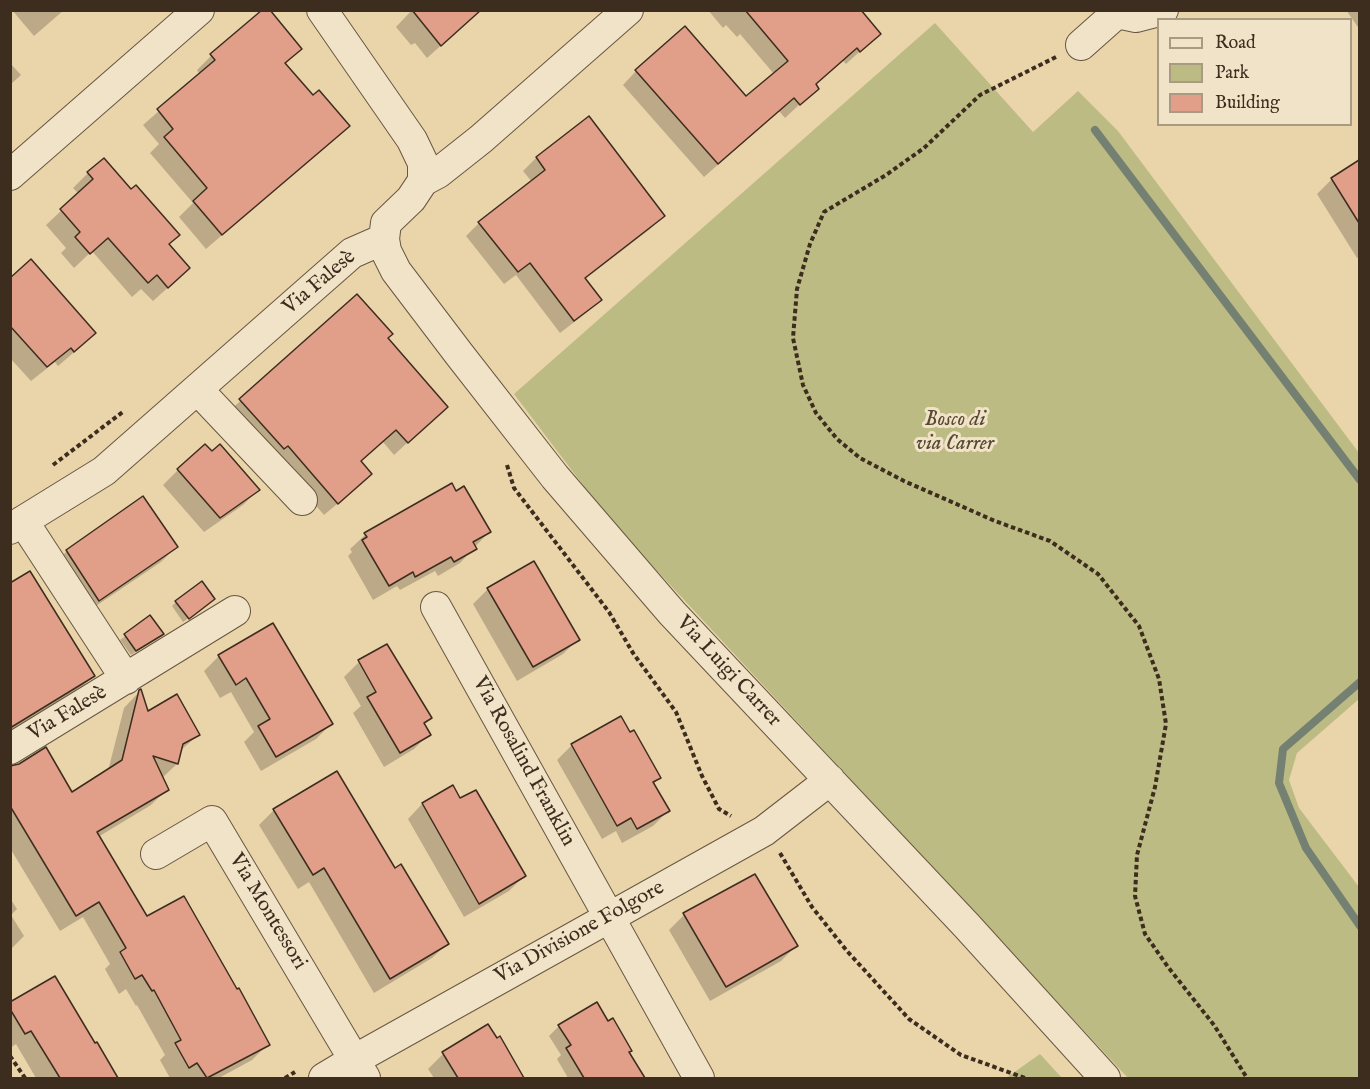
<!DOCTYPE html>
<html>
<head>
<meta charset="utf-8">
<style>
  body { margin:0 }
  #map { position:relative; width:1370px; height:1089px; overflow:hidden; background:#ead4aa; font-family:"IM FELL English",serif }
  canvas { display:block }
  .frame { position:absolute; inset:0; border:12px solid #3d2d1f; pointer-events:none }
  .legend { position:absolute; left:1157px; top:18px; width:195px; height:108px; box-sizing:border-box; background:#f1e3c8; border:2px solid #a99a84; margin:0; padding:8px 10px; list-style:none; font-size:18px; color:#3d2d1f }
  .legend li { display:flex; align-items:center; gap:12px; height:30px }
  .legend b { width:30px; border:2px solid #a99a84 }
</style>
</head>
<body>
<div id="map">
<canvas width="1370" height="1089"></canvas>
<div class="frame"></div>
<ul class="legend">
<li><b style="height:8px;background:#f1e3c8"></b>Road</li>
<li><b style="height:16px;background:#bdbb84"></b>Park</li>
<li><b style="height:16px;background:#e19e89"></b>Building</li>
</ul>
</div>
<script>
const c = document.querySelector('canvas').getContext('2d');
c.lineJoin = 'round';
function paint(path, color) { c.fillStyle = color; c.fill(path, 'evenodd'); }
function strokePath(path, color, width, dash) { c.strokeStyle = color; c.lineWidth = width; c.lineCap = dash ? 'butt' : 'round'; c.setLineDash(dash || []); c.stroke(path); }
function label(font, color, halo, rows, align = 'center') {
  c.font = font + ' "IM FELL English",serif'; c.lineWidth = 6; c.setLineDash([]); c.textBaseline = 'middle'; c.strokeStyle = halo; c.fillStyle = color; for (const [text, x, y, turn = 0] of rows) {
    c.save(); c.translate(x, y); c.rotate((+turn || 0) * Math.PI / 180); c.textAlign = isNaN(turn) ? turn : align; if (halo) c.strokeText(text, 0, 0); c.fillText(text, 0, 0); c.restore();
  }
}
const green = new Path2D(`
  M935 23 1033 132 1078 91 1118 131 1359 453V699L1297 753 1289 780 1299 808 1359 887V1078H1128L608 518 514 394Z
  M1040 1054 1062 1078H1006Z`);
const shadow = new Path2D(`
  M12 10H64L34 36Z
  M412 10 456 32 427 58 415 43 411 45 396 27Z
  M708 10H831L879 34 846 64 843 61 814 85 817 88 785 118 779 111 704 177 623 85 636 71 746 98 774 74 740 34 737 37 726 25 723 28Z
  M1346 10H1360V30Z
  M300 49 285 65 313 97 348 126 206 249 179 217 193 203 150 153 159 144 143 125 200 75 197 70 211 56Z
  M10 63 21 75 10 85Z
  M589 118 663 216 650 229 584 280 600 300 586 313 560 333 516 275 504 284 466 236 479 223 532 182 523 171 536 158Z
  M1360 162V256L1357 258 1317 194 1332 179Z
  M88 173 173 283 153 301 141 289 132 297 92 251 74 268 61 253 66 248 46 225 79 194 73 188Z
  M10 280 79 348 58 366 55 362 31 381 10 358Z
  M357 296 386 338 446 407 394 455 383 442 360 462 357 487 324 515 274 457 227 413Z
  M178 470 258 490 243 505 204 532 163 485Z
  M451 485 456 493 489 532 460 563 438 576 435 571 400 590 397 586 373 600 348 556 352 552 350 549 365 535Z
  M176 547 161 562 84 614 52 566 67 551Z
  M10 585 93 676 77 692 10 733Z
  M488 589 578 639 563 654 517 681 473 604Z
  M176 602 208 604 183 622 172 606Z
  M150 618 157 638 131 655 120 640Z
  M386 646 430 718 423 725 429 734 414 749 384 767 353 713 361 706 344 677 359 662Z
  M219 656 331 724 316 739 261 771 244 742 254 732 231 692 220 698 204 671Z
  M140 691 147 713 198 735 179 752 177 764 162 778 167 789 151 805 98 837 147 919 268 1044 252 1060 219 1078H170L160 1060 165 1055 137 1005 136 1006 126 989 119 994 105 969 110 964 83 917 60 931 10 848V768L72 794 108 771 124 708Z
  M572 745 659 778 653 785 668 811 653 826 622 843 616 831 602 839 557 760Z
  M452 787 460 800 524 876 509 891 464 917 408 819 422 804Z
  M274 810 395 870 447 944 432 958 374 993 309 882 298 889 259 825Z
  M10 898 17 909 11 915 24 936 10 950Z
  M684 915 796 946 781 961 710 1001 669 930Z
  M10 1004 95 1046 96 1044 117 1078H36L16 1044 10 1048Z
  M559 1026 628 1053 644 1078H568L557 1059 561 1055 549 1036Z
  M443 1054 521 1075 518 1078H434L428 1069Z`);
const stream = new Path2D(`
  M1095 130 1360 480
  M1360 682 1283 749 1279 783 1306 848 1360 926`);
const building = new Path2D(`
  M262 10H270L302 49 285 63 313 95 319 90 350 126 222 235 193 201 207 188 164 137 173 129 157 109 215 60 210 54Z
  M412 10H481L441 46Z
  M745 10H861L881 34 860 52 857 48 816 84 819 89 800 105 794 98 718 164 635 70 685 26 746 96 788 61Z
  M589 116 665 216 585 278 602 300 574 321 530 263 518 272 478 222 545 170 536 157Z
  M104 158 131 189 136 185 180 235 169 244 190 268 168 288 157 275 148 283 108 238 90 254 75 237 80 232 60 209 93 179 87 172Z
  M1359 160V223L1331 178Z
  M31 259 96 333 74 352 71 348 47 367 10 326V278Z
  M357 294 393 334 388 338 448 407 408 443 396 430 361 461 372 474 338 504 288 446 284 449 239 399Z
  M205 444 212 451 220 444 260 490 220 518 177 469Z
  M452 483 456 491 464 486 491 532 473 542 477 549 454 562 451 557 415 577 413 572 389 586 362 540 367 537 364 533Z
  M143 496 178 547 99 601 66 550Z
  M534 561 580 640 533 667 487 588Z
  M30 571 95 676 10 728V583Z
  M202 581 215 599 189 619 175 601Z
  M150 615 164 634 136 651 124 634Z
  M273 623 333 724 276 757 258 726 270 719 246 678 236 685 218 655Z
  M387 644 432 718 424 723 431 735 400 753 367 697 376 692 358 660Z
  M141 689 148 711 177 694 200 735 183 744 178 764 153 756 169 790 97 832 147 916 184 896 237 989 239 988 270 1045 207 1078 197 1063 189 1068 175 1043 181 1040 154 990 152 991 142 975 135 979 120 952 126 948 99 902 76 916 10 806V766L19 764 46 747 72 792 122 760 139 690Z
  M621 716 630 732 634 730 661 778 653 782 670 811 637 829 631 818 617 826 571 744Z
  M337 771 395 868 401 864 449 944 390 979 324 868 313 875 273 809Z
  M453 785 460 798 476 790 526 876 479 904 422 803Z
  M755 874 798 946 726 987 683 913Z
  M55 976 95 1043 97 1042 118 1078H60L31 1031 25 1034 10 1009V1002Z
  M597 1002 608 1021 613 1018 632 1051 629 1052 645 1078H584L566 1048 571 1045 558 1025Z
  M488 1024 497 1038 500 1036 524 1078H458L442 1052Z`);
const path = new Path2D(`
  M1056 57 980 95 924 148 886 175 824 212 810 244 797 289 793 338 803 385 816 413 837 439 860 458 904 481 995 521 1050 541 1098 574 1139 626 1159 679 1166 724 1155 787 1137 855 1135 896 1145 934 1168 967 1214 1025 1247 1078
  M53 465 124 411
  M507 465 514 488 609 612 633 653 676 712 702 776 719 809 731 816
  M780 853 812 907 847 951 909 1019 961 1055 1025 1078
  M10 1056 25 1078
  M285 1078 295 1072`);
const minor = new Path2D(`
  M322 10 412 140 423 163V181
  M628 10 481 139 438 173 423 181 411 199 386 223 384 239 386 251 396 271 459 354 555 477 672 613 967 926 1105 1078
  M1115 10 1117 13 1136 17 1163 10
  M1081 45 1117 13
  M10 175 199 10
  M198 390 302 500
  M23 521 126 679
  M10 529 104 471 352 253 384 239
  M436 607 699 1078
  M10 749 235 611
  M156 854 212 821 365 1078
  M324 1078 354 1060 764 831 830 780`);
const streetNames = [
  ["Via Falesè",320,283,-40],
  ["Via Luigi Carrer",728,672,47],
  ["Via Falesè",68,714,-31],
  ["Via Rosalind Franklin",523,762,61],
  ["Via Montessori",267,912,59],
  ["Via Divisione Folgore",580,933,-29]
];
const parkNames = [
  ["Bosco di",955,421],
  ["via Carrer",955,445]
];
paint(green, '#bdbb84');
paint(shadow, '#0003');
strokePath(stream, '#748072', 8);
paint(building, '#e19e89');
strokePath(building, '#3d2d1f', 1.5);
strokePath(minor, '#685742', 32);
strokePath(path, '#3d2d1f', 4, [4.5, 3]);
strokePath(minor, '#f1e3c8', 30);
label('21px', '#3d2d1f', '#f1e3c8', streetNames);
label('italic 21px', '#574933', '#f1e3c8', parkNames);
</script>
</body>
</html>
